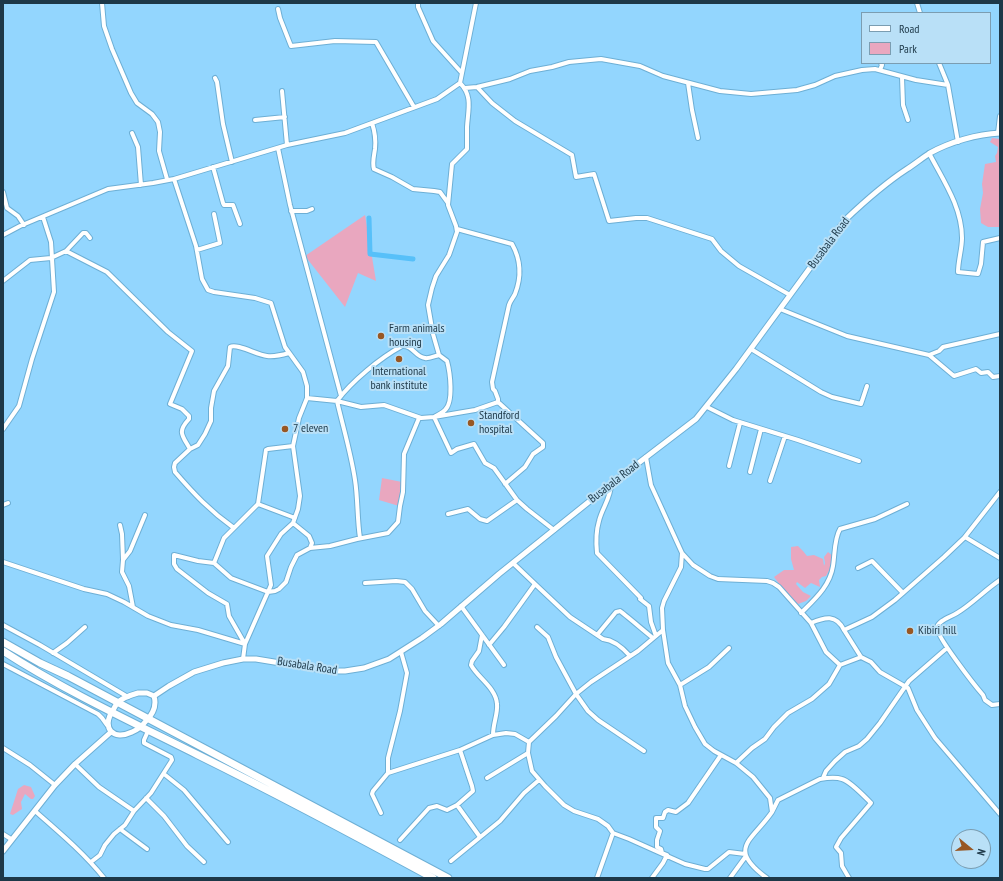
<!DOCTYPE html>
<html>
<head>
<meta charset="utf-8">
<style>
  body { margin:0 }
  #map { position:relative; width:1003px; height:881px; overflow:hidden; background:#93d6fe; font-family:"PT Sans Narrow",sans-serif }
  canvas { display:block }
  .frame { position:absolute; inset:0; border:4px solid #1d3848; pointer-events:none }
  .legend { position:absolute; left:861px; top:12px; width:130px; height:52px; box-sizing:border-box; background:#b9e0f7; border:1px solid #7b9db1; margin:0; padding:5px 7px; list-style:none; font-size:12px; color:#1d3848 }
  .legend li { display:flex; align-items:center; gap:8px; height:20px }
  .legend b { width:20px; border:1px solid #7b9db1 }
  .north { position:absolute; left:951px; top:829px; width:40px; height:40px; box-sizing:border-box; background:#b9e0f7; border:1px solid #7b9db1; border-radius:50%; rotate:108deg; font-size:11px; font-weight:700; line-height:16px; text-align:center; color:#1d3848 }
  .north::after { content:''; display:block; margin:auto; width:14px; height:18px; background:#985723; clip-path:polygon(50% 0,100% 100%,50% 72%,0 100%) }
</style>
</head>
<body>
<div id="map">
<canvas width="1003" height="881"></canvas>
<div class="frame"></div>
<ul class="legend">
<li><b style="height:5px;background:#fff"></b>Road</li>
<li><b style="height:11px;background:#e9a7bf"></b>Park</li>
</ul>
<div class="north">N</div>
</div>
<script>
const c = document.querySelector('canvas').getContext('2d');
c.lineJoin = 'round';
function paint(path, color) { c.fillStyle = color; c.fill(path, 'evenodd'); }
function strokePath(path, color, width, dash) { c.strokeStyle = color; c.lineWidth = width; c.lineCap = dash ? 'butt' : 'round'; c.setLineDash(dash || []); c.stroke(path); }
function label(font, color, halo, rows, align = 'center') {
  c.font = font + ' "PT Sans Narrow",sans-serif'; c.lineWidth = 4; c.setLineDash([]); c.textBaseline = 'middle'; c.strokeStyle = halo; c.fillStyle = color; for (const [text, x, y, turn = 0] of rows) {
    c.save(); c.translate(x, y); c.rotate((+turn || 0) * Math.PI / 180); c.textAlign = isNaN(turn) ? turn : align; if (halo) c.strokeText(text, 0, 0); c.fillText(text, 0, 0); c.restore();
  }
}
const green = new Path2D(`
  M992 138 1000 139V227H988L981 223 980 209 983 193 982 184 985 164 996 162 995 156 997 153 998 147 990 142Z
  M365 215 376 281 358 273 345 307 305 256Z
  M382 478 402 482 399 506 379 500Z
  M798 546 803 551 807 556 814 555 823 559 824 566 825 563 824 557 828 552 833 556 831 567 826 576 822 577 819 580 820 587 811 583 805 588 797 582 796 584 803 592 811 596 806 601 798 604 789 597 774 577 784 570H794L791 559V547Z
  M24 785 31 787 35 796 33 799H31L25 794 21 802 22 809 13 815 10 814 18 789Z`);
const canal = new Path2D(`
  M369 218 370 254 413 259`);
const minor = new Path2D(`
  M102 3 104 26 112 49 131 93 137 103 152 114 158 122 160 132 159 151 167 179
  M418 3V7L433 41 461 72
  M917 3 920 13
  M278 9 280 18 291 46 335 41 376 42 414 107
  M939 63 948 85 958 142
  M880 70 882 65 881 63
  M902 77 903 105 908 120
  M215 78 217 82 223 124 232 162
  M460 83C473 96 468 110 467 127 467 134 467 141 467 149L452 164 448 205 456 226 457 232 449 255 436 276 432 288 428 305 433 334 439 355 447 361C450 372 454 402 445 410 442 413 438 415 434 417L451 453 457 449 474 444 485 463 494 468 517 500 527 509 554 530
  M688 83 692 110 698 138
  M477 87 492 103 515 121 572 155 576 177 594 174 609 221 636 218H647L712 239 721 251 739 266 790 295
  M465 88 477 87 510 79 530 71 552 67 569 62 601 59 640 66 663 76 720 91 751 94 797 90 815 85 835 76 862 70 875 69 916 80 948 85
  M282 91 287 145
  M255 120 285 117
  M372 123C375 132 376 140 375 149 374 156 372 163 374 169L392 177 413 189 434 191 440 192 448 203
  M132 133 138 147 141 185
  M998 133 1000 116
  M278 148 290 205 341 396
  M929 153C943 180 962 207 962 238 962 249 958 261 958 272L978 274 981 264 983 242 1000 238
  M213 167 223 203 224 205H233L240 224
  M174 179 196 246 202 279 208 290 214 292 255 298 271 303 285 347 303 372 307 386V398L299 418 293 446 300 496 298 509 293 523 281 534 267 556 271 585 245 644
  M3 192 7 208 18 216 24 225
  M291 211H307L312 209
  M3 235 20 226 108 189 153 183 174 179 287 145 345 133 437 99 460 83 476 3
  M197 250 220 243 214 214
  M66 251 83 233H86L90 238
  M3 281 30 260 51 258 66 251 107 272 168 332 192 351 170 404 182 409 189 416V419C177 432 182 435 190 449
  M780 309 847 336 929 355 954 376 976 369 981 373 988 372 993 377 1000 376
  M751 349 821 392 832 397 861 404 867 386
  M929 355 939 351 943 347 1000 334
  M307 398 337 401 361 407 384 405 421 418 434 417 475 410 498 402V399L495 391 493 389 492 382 509 305C510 301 513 298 515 294 522 276 521 260 512 244L457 229
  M498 402 543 443V447L533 454 525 467 505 484
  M707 407 733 420 798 440 859 461
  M3 429 19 406 32 359 54 292 51 242 43 217
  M646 457 651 485 682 553 693 565 710 576 718 579 767 581 773 583 779 587 811 623C825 617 836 614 844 630L872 617 895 600 944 557 964 538 1000 492
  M729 466 740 423
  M750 472 761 429
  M770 481 785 436
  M611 484C611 498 602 508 599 521 596 531 596 543 597 553L641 598 640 599 649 606 651 622 656 636
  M258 504 266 450 268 449 293 446
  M3 505 8 503
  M448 514 468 509 480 519 487 521 517 500
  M293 523 309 536 312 543 310 548
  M120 525 122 534 123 560 122 572 129 586 133 607
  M234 528C210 511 194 494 175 472L174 467 175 463 190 449 198 445 205 434 211 421V408L214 391 228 366 230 347C237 343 257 355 267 356 274 357 282 355 289 353
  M965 537 1000 558
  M360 538C357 519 358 499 355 480 351 453 343 427 337 401 352 381 380 358 402 346 413 345 415 357 425 358 429 359 435 356 439 355
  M682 553 681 567 664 601 662 608 663 630 668 663 680 685 685 706 695 727 705 744 714 751 736 763 753 777 770 798 772 812C752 841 726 848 767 878
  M123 560 130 551 145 515
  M3 562 84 589 107 594 124 602 148 616 171 625 198 630 245 644 243 659
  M214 563 224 538 258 504 295 518
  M858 568 872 561 903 593
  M1000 580C985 590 972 604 957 613 951 617 939 620 937 627 935 635 976 687 983 695L985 700 992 705 1000 704
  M365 583 396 581 405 582 412 589 425 611 439 626
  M535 584 570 617 603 639C614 640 623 648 630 656
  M461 606 504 665
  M801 613C815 599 830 586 833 566 835 554 834 539 840 529L875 519 907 504
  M811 623 826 652 840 665
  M3 625 40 645 128 697
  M537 627 548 637 556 657 576 694 588 711 598 720 644 751
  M663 630 638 651 591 682 576 694 556 716 529 742 528 753 532 771 545 786 564 805 574 811 598 819 608 826 613 833 629 839 685 864 705 869H708L729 852 745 854
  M844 630 861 657
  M482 635 479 651 472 661 471 665C478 678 496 688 497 704 498 714 493 723 493 735
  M597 635 616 612C618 612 619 611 620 611 622 612 649 635 653 638
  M245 644 229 616 227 604 208 593 177 569 174 564V555L198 561 214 563 231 578 268 592 275 591 279 589 286 582 291 567 297 555 310 548 330 546 357 539 388 533 398 522 400 506 403 492 404 454 419 418
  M489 645 504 627 535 584 513 563
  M53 653 67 643 85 627
  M3 664 98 714 102 718 107 725
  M680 685 709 667 729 648
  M3 748 30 765 55 785
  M736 763 752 748 765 739 774 727 788 713 812 699 829 684 840 665 861 657 871 662 880 672 908 688 917 710 935 738 1000 814
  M75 764 99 787 134 811
  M388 773 460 750 493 735 506 733 515 734 529 742
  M164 774 184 790 228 842
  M487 778 528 753
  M823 778 826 771 835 761 845 752 859 746 867 739 880 723 909 681 947 648
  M146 798 164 816 187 846 204 862
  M457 805 480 837
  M35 811C59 832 84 853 104 878
  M772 812 778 800 820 779C826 778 836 777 842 779 850 781 865 797 871 803L841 838 836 847 841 853 842 866 849 878
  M381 813 372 794 373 791 388 773V758L400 711 407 673 401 652
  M120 829 147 849
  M3 834 11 839
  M400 840 429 808 437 806 447 810 457 805 473 791 472 786 460 750
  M451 861 500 821 524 793 539 780
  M91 862 100 855 105 845 114 834 125 825 134 811 151 793 172 760 171 757 144 743V740L148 731
  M597 878 613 833
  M652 878 663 863 667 855 662 853 661 849 657 847V840L660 831 656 827V818H663L665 812 668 810 676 812 688 803 721 755
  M730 878 746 856`);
const tertiary = new Path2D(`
  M138 693H147L154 696C157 706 153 714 146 721 142 726 137 730 132 732 113 741 101 728 113 710 115 707 116 704 118 702 124 697 131 695 138 693Z
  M154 696 169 686 194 672 223 663 243 659H256L329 671H345L364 668 389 659 422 638 441 624 499 574 611 484 696 419 736 369 845 220C865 201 884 184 907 169 915 164 922 158 930 153 950 142 977 134 1000 133
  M3 851 55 785 75 764 111 732`);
const trunk = new Path2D(`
  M3 642 40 663 68 676 448 878
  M3 651C65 691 132 722 198 755 277 794 356 836 433 878`);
const markers = [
  [381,336,4,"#985723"],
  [399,359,4,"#985723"],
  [471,423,4,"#985723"],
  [285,429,4,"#985723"],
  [910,631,4,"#985723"]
];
const streetNames = [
  ["Busabala Road",829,243,-53],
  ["Busabala Road",614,482,-38],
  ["Busabala Road",307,666,9]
];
const poiNames = [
  ["Farm animals",389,329],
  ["housing",389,343],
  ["International",399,372,"center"],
  ["bank institute",399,386,"center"],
  ["Standford",479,416],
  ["hospital",479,430],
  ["7 eleven",293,429],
  ["Kibiri hill",918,631]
];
paint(green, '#e9a7bf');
strokePath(canal, '#57c0f9', 5);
strokePath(minor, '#6dafd5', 6);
strokePath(tertiary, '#6dafd5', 7);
strokePath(trunk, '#6dafd5', 9);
strokePath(minor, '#fff', 4);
strokePath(tertiary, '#fff', 5);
strokePath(trunk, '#fff', 7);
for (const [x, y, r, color] of markers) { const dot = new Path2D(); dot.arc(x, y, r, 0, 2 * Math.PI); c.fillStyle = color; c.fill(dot); strokePath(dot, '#b9e0f7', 1.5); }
label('12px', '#1d3848', '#b9e0f7', streetNames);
label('12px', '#1d3848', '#b9e0f7', poiNames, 'left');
</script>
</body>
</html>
